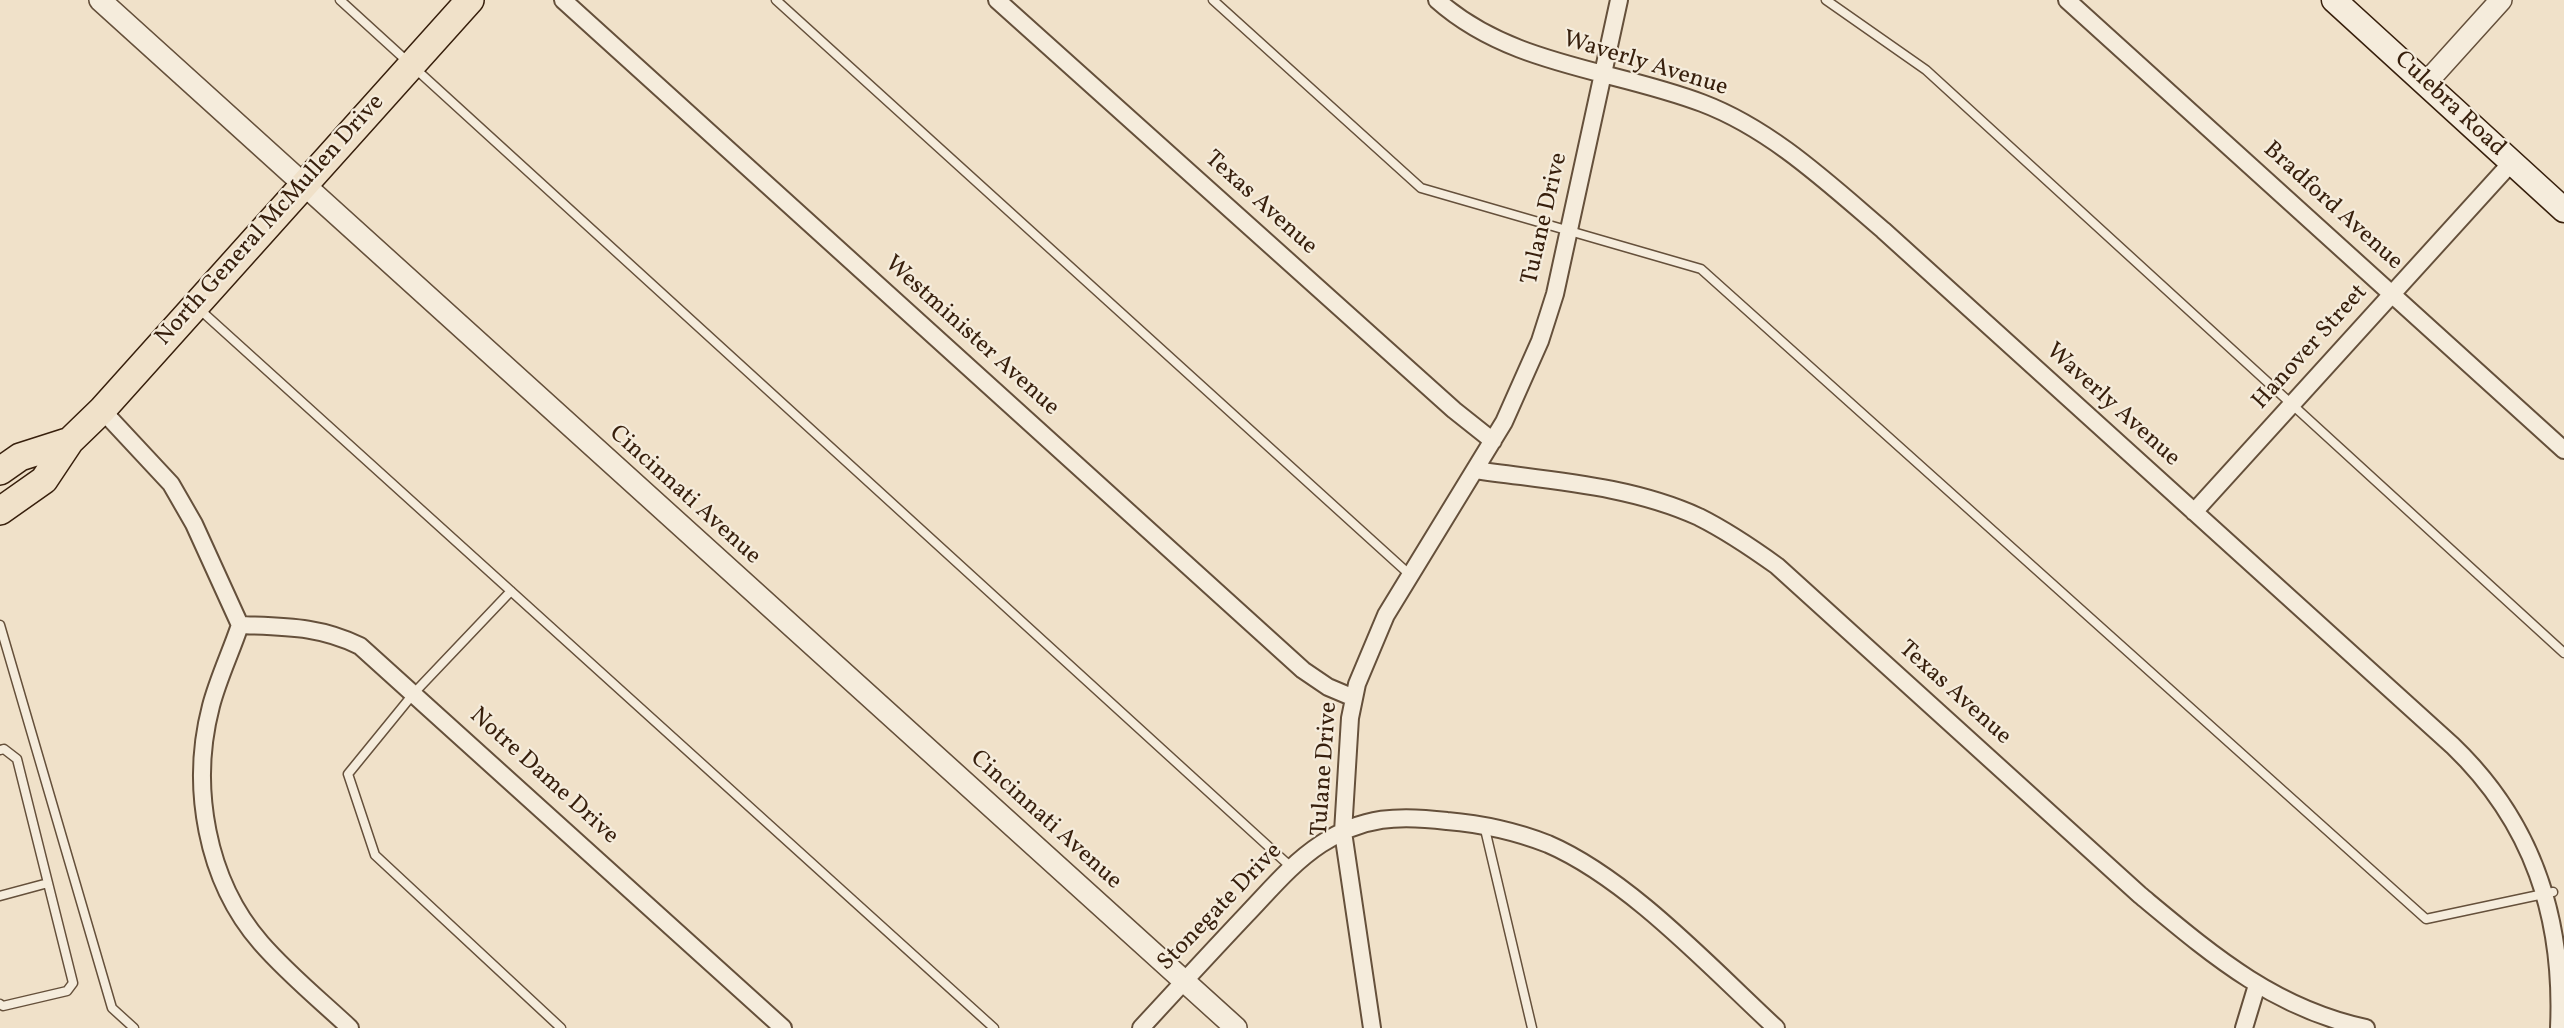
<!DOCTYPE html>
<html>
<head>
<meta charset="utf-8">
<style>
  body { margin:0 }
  canvas { display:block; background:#f0e1c9 }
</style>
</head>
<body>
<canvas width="2564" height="1028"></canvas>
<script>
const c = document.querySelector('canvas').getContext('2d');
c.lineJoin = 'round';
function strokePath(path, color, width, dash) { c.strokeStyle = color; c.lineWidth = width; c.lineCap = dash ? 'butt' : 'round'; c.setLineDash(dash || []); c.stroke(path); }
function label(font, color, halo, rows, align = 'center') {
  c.font = font + ' Vollkorn,serif'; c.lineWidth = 4.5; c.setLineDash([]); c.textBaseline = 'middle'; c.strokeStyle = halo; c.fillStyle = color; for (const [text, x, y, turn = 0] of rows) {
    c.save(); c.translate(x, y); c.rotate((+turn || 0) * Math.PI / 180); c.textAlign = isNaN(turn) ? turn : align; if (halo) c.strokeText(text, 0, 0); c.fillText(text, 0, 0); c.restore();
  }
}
const service = new Path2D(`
  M340 0 1291 867
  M776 0 1409 574
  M1213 0 1421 188 1701 269 2426 919 2553 892
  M1826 0 1926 70 2564 653
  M198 308 994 1028
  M511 591 414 693 348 774 375 855 561 1028
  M0 625 112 1008 134 1028
  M0 750 4 749 17 759 73 983 67 991 3 1006 0 1004
  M1484 825 1532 1028
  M0 896 48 883`);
const minor = new Path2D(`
  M563 0 1303 670 1328 687 1354 698
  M997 0 1454 410 1493 441
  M1437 0C1511 66 1613 69 1702 103 1771 129 1828 183 1883 230L2453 746C2532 822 2564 916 2559 1028
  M2067 0 2564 450
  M102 410 171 484 194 524 240 625C231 652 218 679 211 706 190 786 206 880 261 943 288 974 320 1000 350 1028
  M1475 470C1550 481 1629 485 1699 517 1727 531 1752 548 1777 566L2140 895C2211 954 2273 1008 2366 1028
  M2194 512 2512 162
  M240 625C286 627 319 626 360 646L783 1028
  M1141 1028C1176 990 1211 952 1246 915 1270 890 1292 863 1321 844 1363 816 1399 815 1447 821 1482 824 1515 831 1548 844 1629 879 1711 968 1776 1028
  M1372 1028 1343 832 1350 718 1357 684 1386 615 1504 422 1540 341 1555 294 1619 0
  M2244 1028 2257 985`);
const tertiary = new Path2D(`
  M100 0 1236 1028
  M2426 83 2501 0`);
const secondary = new Path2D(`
  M2334 0 2564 210`);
const primary = new Path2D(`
  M0 471 20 457 70 441
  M0 511 44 480 70 441 102 410 470 0`);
const streetNames = [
  ["Waverly Avenue",1645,65,17],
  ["Culebra Road",2449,105,43],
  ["Texas Avenue",1260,204,42],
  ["Bradford Avenue",2332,207,42],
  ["Tulane Drive",1546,219,-77],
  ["North General McMullen Drive",271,221,-48],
  ["Westminister Avenue",971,337,42],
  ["Hanover Street",2311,348,-48],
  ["Waverly Avenue",2112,406,42],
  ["Cincinnati Avenue",684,496,42],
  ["Texas Avenue",1954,694,42],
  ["Tulane Drive",1326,769,-86],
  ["Notre Dame Drive",543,777,42],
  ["Cincinnati Avenue",1045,821,42],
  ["Stonegate Drive",1221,908,-46]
];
strokePath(service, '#65503b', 11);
strokePath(minor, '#65503b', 20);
strokePath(tertiary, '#65503b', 24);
strokePath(secondary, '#371f0c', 27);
strokePath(primary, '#371f0c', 30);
strokePath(service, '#f5ecdc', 8);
strokePath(minor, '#f5ecdc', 16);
strokePath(tertiary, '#f5ecdc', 21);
strokePath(secondary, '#f5ecdc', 24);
strokePath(primary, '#f0e1c9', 27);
label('24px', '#371f0c', '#f5ecdc', streetNames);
</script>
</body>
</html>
